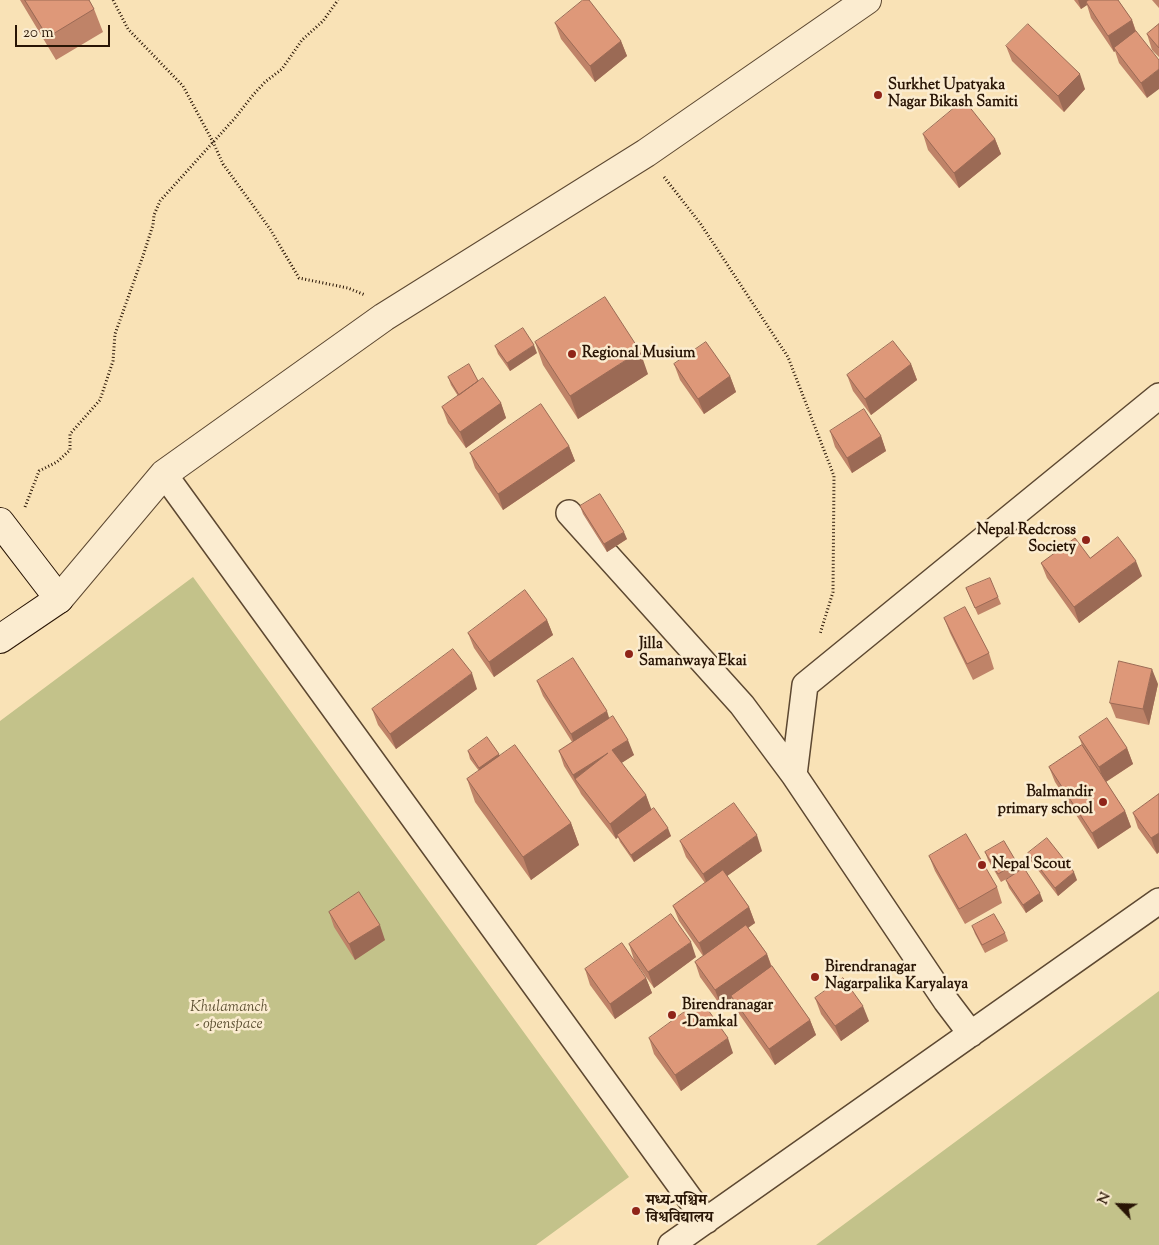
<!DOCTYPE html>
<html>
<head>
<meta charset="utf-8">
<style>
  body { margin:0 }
  #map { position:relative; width:1159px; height:1245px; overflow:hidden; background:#f9e2b6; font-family:"Sorts Mill Goudy",serif }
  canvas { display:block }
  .north { position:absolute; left:1094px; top:1180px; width:50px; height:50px; -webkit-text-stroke:4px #fbecd0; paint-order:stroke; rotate:294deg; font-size:14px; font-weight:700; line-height:20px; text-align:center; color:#291505 }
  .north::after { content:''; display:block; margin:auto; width:18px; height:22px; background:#291505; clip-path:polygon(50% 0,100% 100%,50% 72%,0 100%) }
  .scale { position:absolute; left:15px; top:25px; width:95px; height:22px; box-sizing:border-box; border:2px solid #291505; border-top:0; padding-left:6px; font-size:15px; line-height:18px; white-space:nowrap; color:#291505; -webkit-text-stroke:4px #fbecd0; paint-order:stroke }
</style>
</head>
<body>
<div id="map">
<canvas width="1159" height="1245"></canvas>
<div class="north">N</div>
<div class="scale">20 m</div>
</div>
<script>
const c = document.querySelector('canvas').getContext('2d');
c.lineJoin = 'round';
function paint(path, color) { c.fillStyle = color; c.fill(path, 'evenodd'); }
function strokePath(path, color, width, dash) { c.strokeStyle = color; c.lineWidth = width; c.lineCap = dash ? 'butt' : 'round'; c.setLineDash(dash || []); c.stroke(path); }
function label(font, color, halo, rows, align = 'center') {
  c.font = font + ' "Sorts Mill Goudy","Noto Serif Devanagari",serif'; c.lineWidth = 5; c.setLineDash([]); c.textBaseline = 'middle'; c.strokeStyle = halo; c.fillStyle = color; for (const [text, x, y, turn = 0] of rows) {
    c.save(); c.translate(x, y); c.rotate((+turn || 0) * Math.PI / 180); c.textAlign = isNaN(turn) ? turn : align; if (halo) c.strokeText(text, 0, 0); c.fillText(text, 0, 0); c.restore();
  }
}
const green = new Path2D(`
  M193 577 629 1177 536 1245H0V721Z
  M1159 991V1245H816Z`);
const path = new Path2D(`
  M113 0 128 29 183 86 213 142 223 164 270 229 299 278 348 288 365 295
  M664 177 700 223 788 357 834 476 833 592 820 634
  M25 507 39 471 57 462 70 450V434L100 400 113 361 115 334 143 256 153 225 154 215 160 201 235 118 253 95 265 82 282 69 302 40 323 21 338 0`);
const minor = new Path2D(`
  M164 474 706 1221
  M569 513 742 705 794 775
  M971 1034 946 1001 794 775 805 685 1159 396
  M671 1245 1159 901`);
const tertiary = new Path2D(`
  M59 599 164 474 384 317 646 153 867 0`);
const secondary = new Path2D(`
  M0 522 59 599 0 639`);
const wall = new Path2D(`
  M20 0H89L94 9 103 32 56 60Z
  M1074 0H1118L1132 20 1136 31 1147 98 1119 63 1115 51 1114 52 1091 18 1087 5 1081 9Z
  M1152 0H1159V8Z
  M555 23 621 41 627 56 595 82 561 39Z
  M1159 24V57L1152 50 1147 34Z
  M1006 46 1085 89 1064 112 1012 61Z
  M923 134 995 139 1001 154 959 188 928 150Z
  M535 342 648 374 578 419 543 365Z
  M495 346 537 353 510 371 498 354Z
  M674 364 730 376 736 392 704 414 680 380Z
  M911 364 917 380 871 415 853 391 847 375Z
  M448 377 478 381 501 403 506 418 466 448 448 423 442 407 458 396 451 385Z
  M830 431 881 436 886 451 852 473 835 447Z
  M569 446 575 461 503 510 475 468 470 453Z
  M580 506 627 539 607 552 583 514Z
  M1090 558 1142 576 1079 623 1047 578 1041 563Z
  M966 588 998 597 1001 604 978 615Z
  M944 618 989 653 994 669 973 680 950 633Z
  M547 620 553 635 494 677 474 648 468 633Z
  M537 681 610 719 634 755 621 763 646 795 651 810 671 836 634 862 620 842 618 837 616 839 581 794 579 790 564 766 559 751 572 742 543 696Z
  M1158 684 1149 725 1116 718 1110 703Z
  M477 689 396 749 378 725 372 709Z
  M1079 737 1127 748 1133 764 1106 782 1125 811 1131 827 1098 849 1055 782 1049 767 1082 745Z
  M468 751 500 756 571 823 579 845 531 880 475 802 467 779 479 771 470 759Z
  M1159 794V852L1157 854 1138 828 1133 813Z
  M680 841 762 851 727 876 749 907 755 923 748 927 767 954 772 967 810 1020 816 1035 775 1065 737 1011 732 998 721 1006 700 977 695 962 703 956 679 921 673 906 705 883 686 857Z
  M985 852 1017 863 1020 871 1043 901 1026 913 1009 888 1006 880 1019 872 1001 882 988 860Z
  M1028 853 1077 880 1058 896 1031 861Z
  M929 856 997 887 1002 903 965 924 935 871Z
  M329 912 385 940 355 960 334 927Z
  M972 926 1005 933 1008 941 985 953 975 934Z
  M629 944 696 957 654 988 634 960Z
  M585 969 646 978 652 993 615 1019 590 985Z
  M815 998 869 1021 841 1041 821 1014Z
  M649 1038 733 1053 681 1091 654 1054Z`);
const shadedWall = new Path2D(`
  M1078 0H1095L1086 2 1087 5 1081 9Z
  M1132 20 1137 36 1114 48 1115 51 1114 52 1108 36Z
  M621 41 627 56 595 82 590 66Z
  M1159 69V89L1147 98 1141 83Z
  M1080 74 1085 89 1064 112 1058 96Z
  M995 139 1001 154 959 188 954 173Z
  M534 345 537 353 510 371 507 363Z
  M640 351 648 374 578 419 570 396Z
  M911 364 917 380 871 415 865 399Z
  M730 376 736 392 704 414 698 399Z
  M501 403 506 418 466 448 460 432Z
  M881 436 886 451 852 473 847 458Z
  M569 446 575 461 503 510 498 494Z
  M624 532 627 539 607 552 604 544Z
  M1136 561 1142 576 1079 623 1074 607Z
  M547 620 553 635 494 677 489 662Z
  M1152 669 1158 684 1149 725 1143 709Z
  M472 673 477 689 396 749 390 734Z
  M607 711 612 727 576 749 571 734Z
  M628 740 634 755 617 766 612 750Z
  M1127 748 1133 764 1104 783 1099 767Z
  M608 753 575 779 579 790 573 775Z
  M499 754 502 761 482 775 479 768Z
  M646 795 652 811 617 835 618 837 616 839 610 824Z
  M1125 811 1131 827 1098 849 1092 833Z
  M571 823 579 845 531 880 523 857Z
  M668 828 671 836 634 862 631 855Z
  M1159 833V852L1157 854 1151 838Z
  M757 835 762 851 709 889 703 874Z
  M1074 872 1077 880 1058 896 1055 888Z
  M1040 893 1043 901 1026 913 1023 905Z
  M749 907 755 923 705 959 699 943Z
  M380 925 385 940 355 960 349 944Z
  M691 942 696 957 654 988 648 972Z
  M767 954 772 969 731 996 732 998 721 1006 715 990Z
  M646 978 652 993 615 1019 610 1004Z
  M863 1006 869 1021 841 1041 835 1026Z
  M810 1020 816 1035 775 1065 769 1049Z
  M728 1038 733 1053 681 1091 675 1075Z`);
const building = new Path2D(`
  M25 0H89L94 9 48 37Z
  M583 0H589L621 41 590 66 555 23Z
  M1089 0H1118L1132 20 1108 36 1086 2Z
  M1028 24 1080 74 1058 96 1006 46Z
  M1159 24V48L1147 34Z
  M1136 31 1159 60V69L1141 83 1114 48Z
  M964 100 995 139 954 173 923 134Z
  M605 297 640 351 570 396 535 342Z
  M523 328 534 345 507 363 495 346Z
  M893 341 911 364 865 399 847 375Z
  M706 342 730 376 698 399 674 364Z
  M469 364 478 381 459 395 448 377Z
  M483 378 501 403 460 432 442 407Z
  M541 404 569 446 498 494 470 453Z
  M864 409 881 436 847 458 830 431Z
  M600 494 624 532 604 544 580 506Z
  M1118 537 1136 561 1074 607 1041 563 1075 538 1090 558Z
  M990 578 998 597 975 608 966 588Z
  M525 590 547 620 489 662 468 633Z
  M965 607 989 653 967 664 944 618Z
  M453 649 472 673 390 734 372 709Z
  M573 658 607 711 571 734 537 681Z
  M1119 661 1152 669 1143 709 1110 703Z
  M613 716 628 740 612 750 646 795 610 824 575 779 608 753 573 775 559 751Z
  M1107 718 1127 748 1099 767 1079 737Z
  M487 737 499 754 479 768 468 751Z
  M515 745 571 823 523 857 467 779Z
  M1082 745 1125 811 1092 833 1049 767Z
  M1159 794V833L1151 838 1133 813Z
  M734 803 757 835 703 874 680 841Z
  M654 808 668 828 631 855 617 835Z
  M966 834 997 887 959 909 929 856Z
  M1047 838 1074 872 1055 888 1028 853Z
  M1004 841 1017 863 998 874 985 852Z
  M1024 868 1040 893 1023 905 1006 880Z
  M723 870 749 907 699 943 673 906Z
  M359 892 380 925 349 944 329 912Z
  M671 914 691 942 648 972 629 944Z
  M994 914 1005 933 982 945 972 926Z
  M746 925 767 954 715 990 695 962Z
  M622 943 646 978 610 1004 585 969Z
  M772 966 810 1020 769 1049 731 996Z
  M843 978 863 1006 835 1026 815 998Z
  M701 1000 728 1038 675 1075 649 1038Z`);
const markers = [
  [878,95,5,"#8f2418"],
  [572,354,5,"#8f2418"],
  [1086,540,5,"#8f2418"],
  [629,654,5,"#8f2418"],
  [1103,802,5,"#8f2418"],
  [982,865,5,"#8f2418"],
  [815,977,5,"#8f2418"],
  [672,1015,5,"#8f2418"],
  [636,1211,5,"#8f2418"]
];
const poiNames = [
  ["Surkhet Upatyaka",888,86],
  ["Nagar Bikash Samiti",888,103],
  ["Regional Musium",582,354],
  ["Nepal Redcross",1076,531,"right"],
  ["Society",1076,548,"right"],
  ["Jilla",639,645],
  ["Samanwaya Ekai",639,662],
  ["Balmandir",1093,793,"right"],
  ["primary school",1093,810,"right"],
  ["Nepal Scout",992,865],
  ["Birendranagar",825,968],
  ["Nagarpalika Karyalaya",825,985],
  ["Birendranagar",682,1006],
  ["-Damkal",682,1023],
  ["मध्य-पश्चिम",646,1202],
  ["विश्वविद्यालय",646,1219]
];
const parkNames = [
  ["Khulamanch",229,1008],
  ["- openspace",229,1025]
];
paint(green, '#c3c28a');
strokePath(minor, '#5d4831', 28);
strokePath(tertiary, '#5d4831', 30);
strokePath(secondary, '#291505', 30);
strokePath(path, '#291505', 3, [1, 2.5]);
strokePath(minor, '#fbecd0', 25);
strokePath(tertiary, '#fbecd0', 28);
strokePath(secondary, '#fbecd0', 28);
paint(wall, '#bf8368');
paint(shadedWall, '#9b6a55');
paint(building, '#de9879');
strokePath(building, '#9b6a55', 1);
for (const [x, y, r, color] of markers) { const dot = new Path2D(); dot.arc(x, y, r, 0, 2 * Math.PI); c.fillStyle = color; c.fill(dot); strokePath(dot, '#fbecd0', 2); }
label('bold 15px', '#291505', '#fbecd0', poiNames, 'left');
label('italic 15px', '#5f5234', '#fbecd0', parkNames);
</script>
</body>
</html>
